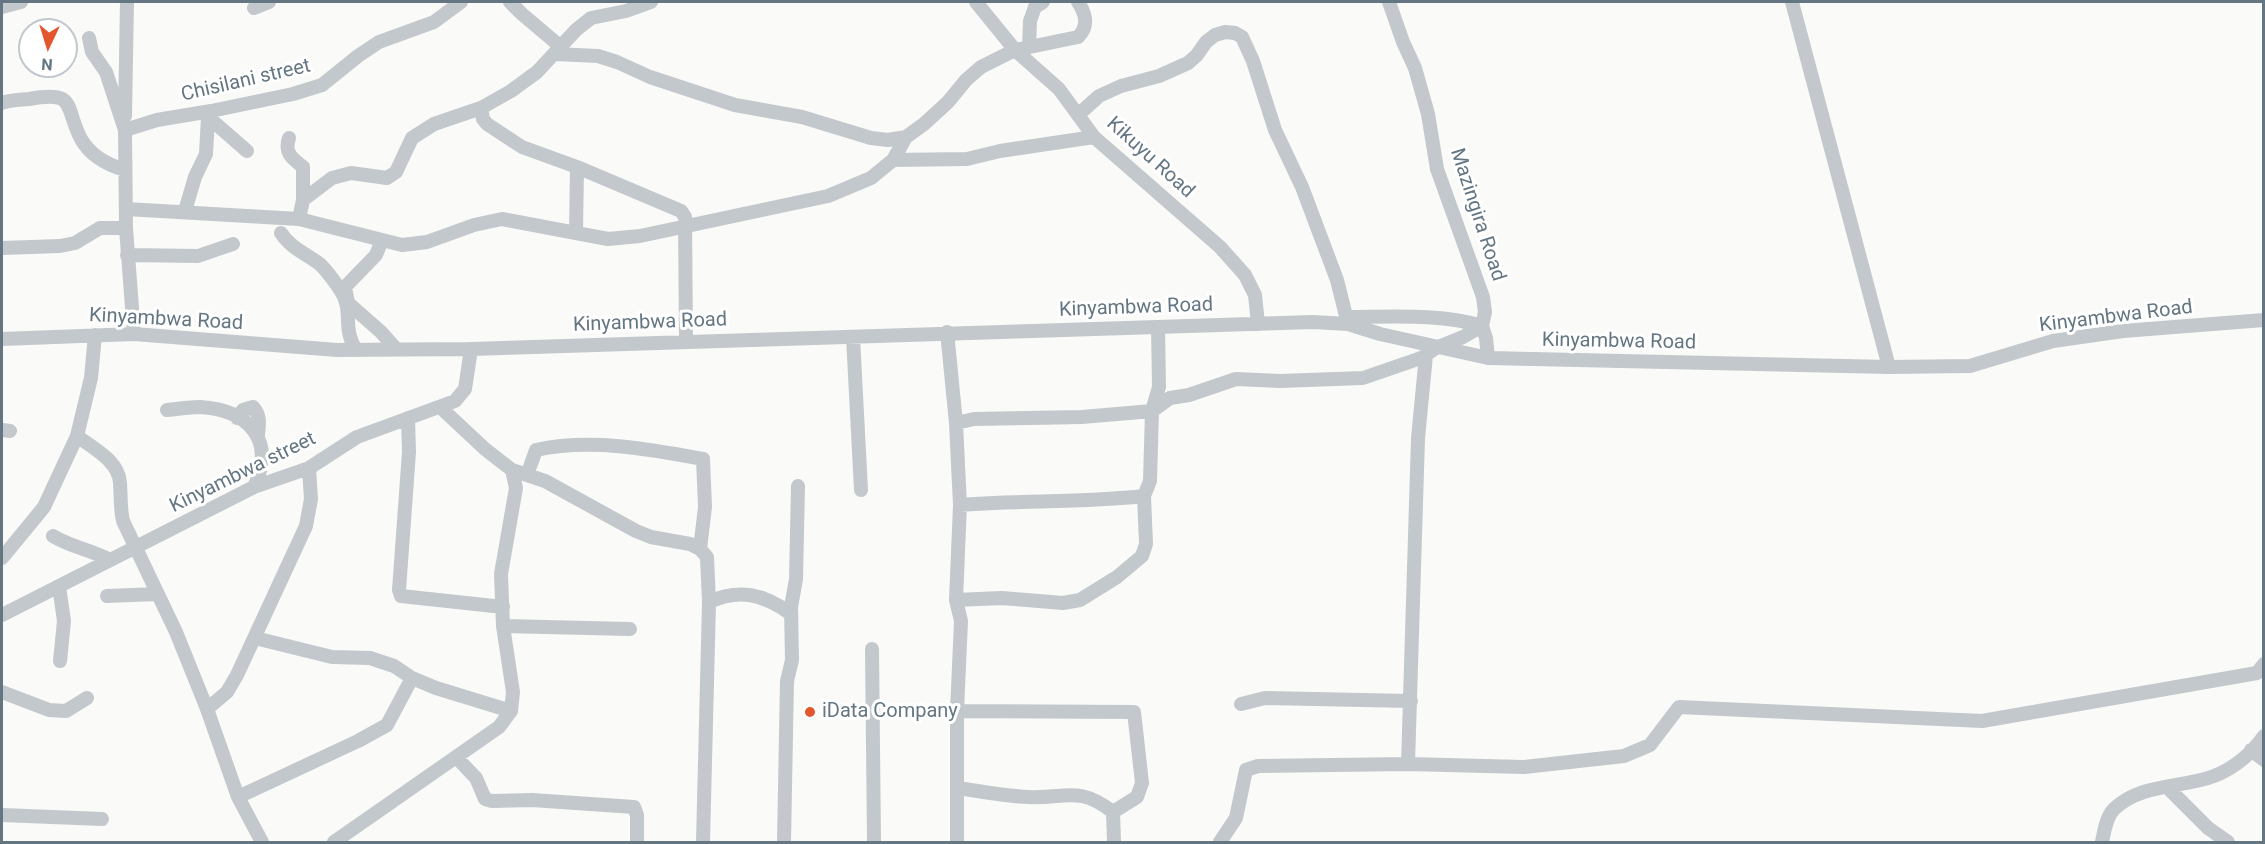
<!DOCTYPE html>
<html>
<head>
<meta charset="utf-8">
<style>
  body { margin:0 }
  #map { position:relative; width:2265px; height:844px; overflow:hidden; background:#fafaf8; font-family:Roboto,sans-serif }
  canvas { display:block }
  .frame { position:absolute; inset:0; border:3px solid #657683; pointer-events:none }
  .north { position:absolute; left:18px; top:18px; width:60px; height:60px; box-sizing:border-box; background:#fff; border:2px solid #c1c8cd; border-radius:50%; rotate:184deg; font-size:16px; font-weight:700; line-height:24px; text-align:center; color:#657683 }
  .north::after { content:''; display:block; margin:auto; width:21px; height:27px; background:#e4572e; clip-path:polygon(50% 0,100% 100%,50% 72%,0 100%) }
</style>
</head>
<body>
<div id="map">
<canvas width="2265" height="844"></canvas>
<div class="frame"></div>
<div class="north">N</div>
</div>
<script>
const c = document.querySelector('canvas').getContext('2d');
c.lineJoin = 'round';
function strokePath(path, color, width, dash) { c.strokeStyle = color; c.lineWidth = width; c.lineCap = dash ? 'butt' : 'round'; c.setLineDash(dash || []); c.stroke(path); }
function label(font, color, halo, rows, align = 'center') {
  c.font = font + ' Roboto,sans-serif'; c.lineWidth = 6; c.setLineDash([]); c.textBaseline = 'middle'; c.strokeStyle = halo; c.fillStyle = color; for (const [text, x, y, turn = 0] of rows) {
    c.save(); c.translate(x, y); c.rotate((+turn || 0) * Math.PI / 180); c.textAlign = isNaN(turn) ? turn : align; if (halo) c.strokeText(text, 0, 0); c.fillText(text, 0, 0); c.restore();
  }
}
const minor = new Path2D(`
  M510 2 522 14 561 47
  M976 2 1015 50 1059 89 1094 137 1220 247 1245 275 1255 295 1258 324
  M1792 2 1889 367
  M2 7 21 2
  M254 8 269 2
  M89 38 92 52 106 72 125 130 126 228 134 334
  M1029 47 1030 21 1035 7 1043 2
  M555 54 598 56 617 62 650 77 735 105 802 117 871 138 888 140 906 137 924 124 948 102 966 80 981 67 1015 50 1078 37C1089 26 1086 14 1078 2
  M2 103C10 100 19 100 29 99 78 90 64 107 81 139 90 155 108 165 125 170
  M481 108 483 119 487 124 522 147 577 167 681 211 685 217 686 342
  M1078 115 1099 96 1121 86 1159 76 1188 63 1197 55 1206 42 1215 35 1225 32 1235 33 1242 37 1253 61 1275 130 1302 187 1337 280 1348 324
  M125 116 127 2
  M125 130 157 120 211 111 293 94 322 85 358 56 379 42 434 22 461 2
  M289 138C284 153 292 158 303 167V200
  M893 160 967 159 1000 151 1094 137
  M126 209 299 219 402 245 427 242 474 225 502 219 608 239 640 236 828 196 871 178 893 160 906 137
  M185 211 195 177 206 154 208 117 247 151
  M299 219 303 200 332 178 351 173 387 178 396 172 412 138 434 124 481 108 511 91 537 72 576 30 591 18 626 11 651 2
  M281 233C290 247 304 253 317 262 325 267 333 280 339 288 355 310 341 326 356 350
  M576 233 577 167
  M382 240 376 255 345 287 348 303 381 332 396 349
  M2 248 60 246 75 243 100 228H126
  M127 255 198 256 233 244
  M1346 317C1388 317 1442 313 1482 326L1486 338 1488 358
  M947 332 956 423 960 505 956 600 961 621 957 711V842
  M853 337 861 490
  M2 339 134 334 337 350 471 349 1313 322 1348 324 1380 334 1488 358 1889 367 1970 366 2053 341 2123 331 2264 320
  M167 410C178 409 189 407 200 407 249 410 276 440 254 487
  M237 418 243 410 253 407C261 416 259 424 258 435
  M408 418 409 452 399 590 401 596 503 607
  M956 423 974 419 1082 417 1152 411 1170 398 1189 395 1236 379 1280 381 1363 378 1421 358 1436 348 1463 337 1482 326 1485 312 1483 297 1437 169 1428 114 1415 68 1403 42 1389 2
  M2 430 10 431
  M77 436C93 448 119 461 120 483 121 496 120 508 123 521L176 632 207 709 238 797 262 842
  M512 470 545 481 636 531 651 537 690 544 700 549 707 557 709 602 703 842
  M527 475 536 450C590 438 649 449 703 459L705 507 700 549
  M960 505C1021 500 1082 503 1144 496L1150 481 1152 411 1159 387 1158 327
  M53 536C71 547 91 550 110 560
  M2 558 44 507 77 436 91 378 95 335
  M59 586 64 621 60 661
  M107 596 157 594
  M956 600 1002 598 1063 603 1080 600 1117 577 1142 556 1146 544 1144 496
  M709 602C739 588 764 594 791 614
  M2 615 254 487 309 468 357 437 455 401 465 389 471 349
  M503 626 630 629
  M255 638 332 657 370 658 394 666 412 678 436 688 511 711
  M872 649 874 842
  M2 692 49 710 66 711 87 698
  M1241 704 1265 698 1411 701
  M207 709 227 692 237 675 306 526 311 499 309 468
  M957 711 1134 712 1142 783 1137 797 1113 812
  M2251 750 2264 760
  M456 757 476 778 485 799 492 801 532 800 634 807 637 815V842
  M1408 764 1418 438 1426 355
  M2167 787 2208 828 2228 842
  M957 788C980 791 1004 796 1028 797 1066 799 1078 785 1113 812L1114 842
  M238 797 358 741 387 725 412 678
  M2 815 102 819
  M334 842 499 727 511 711 513 692 503 626 501 574 516 488 512 470 485 449 440 407
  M784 842 787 681 792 660 791 607 796 579 798 486
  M1220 842 1236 818 1246 770 1258 766 1408 764 1524 767 1624 756 1650 745 1679 707 1982 721 2257 673 2264 664
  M2102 842C2104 832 2106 817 2114 809 2141 783 2183 788 2214 776 2234 768 2251 754 2264 736`);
const markers = [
  [810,712,6,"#e4572e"]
];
const streetNames = [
  ["Chisilani street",246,81,-13],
  ["Kikuyu Road",1150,158,42],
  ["Mazingira Road",1477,215,72],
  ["Kinyambwa Road",1136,308,-2],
  ["Kinyambwa Road",2116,317,-7],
  ["Kinyambwa Road",166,320,3],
  ["Kinyambwa Road",650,323,-2],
  ["Kinyambwa Road",1619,342,1],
  ["Kinyambwa street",243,473,-26]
];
const poiNames = [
  ["iData Company",822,712]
];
strokePath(minor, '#c3c8cc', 14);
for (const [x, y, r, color] of markers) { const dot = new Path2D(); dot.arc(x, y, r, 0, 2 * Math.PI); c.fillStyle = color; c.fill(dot); strokePath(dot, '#fff', 2); }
label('20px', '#657683', '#fff', streetNames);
label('20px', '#657683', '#fff', poiNames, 'left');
</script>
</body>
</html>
